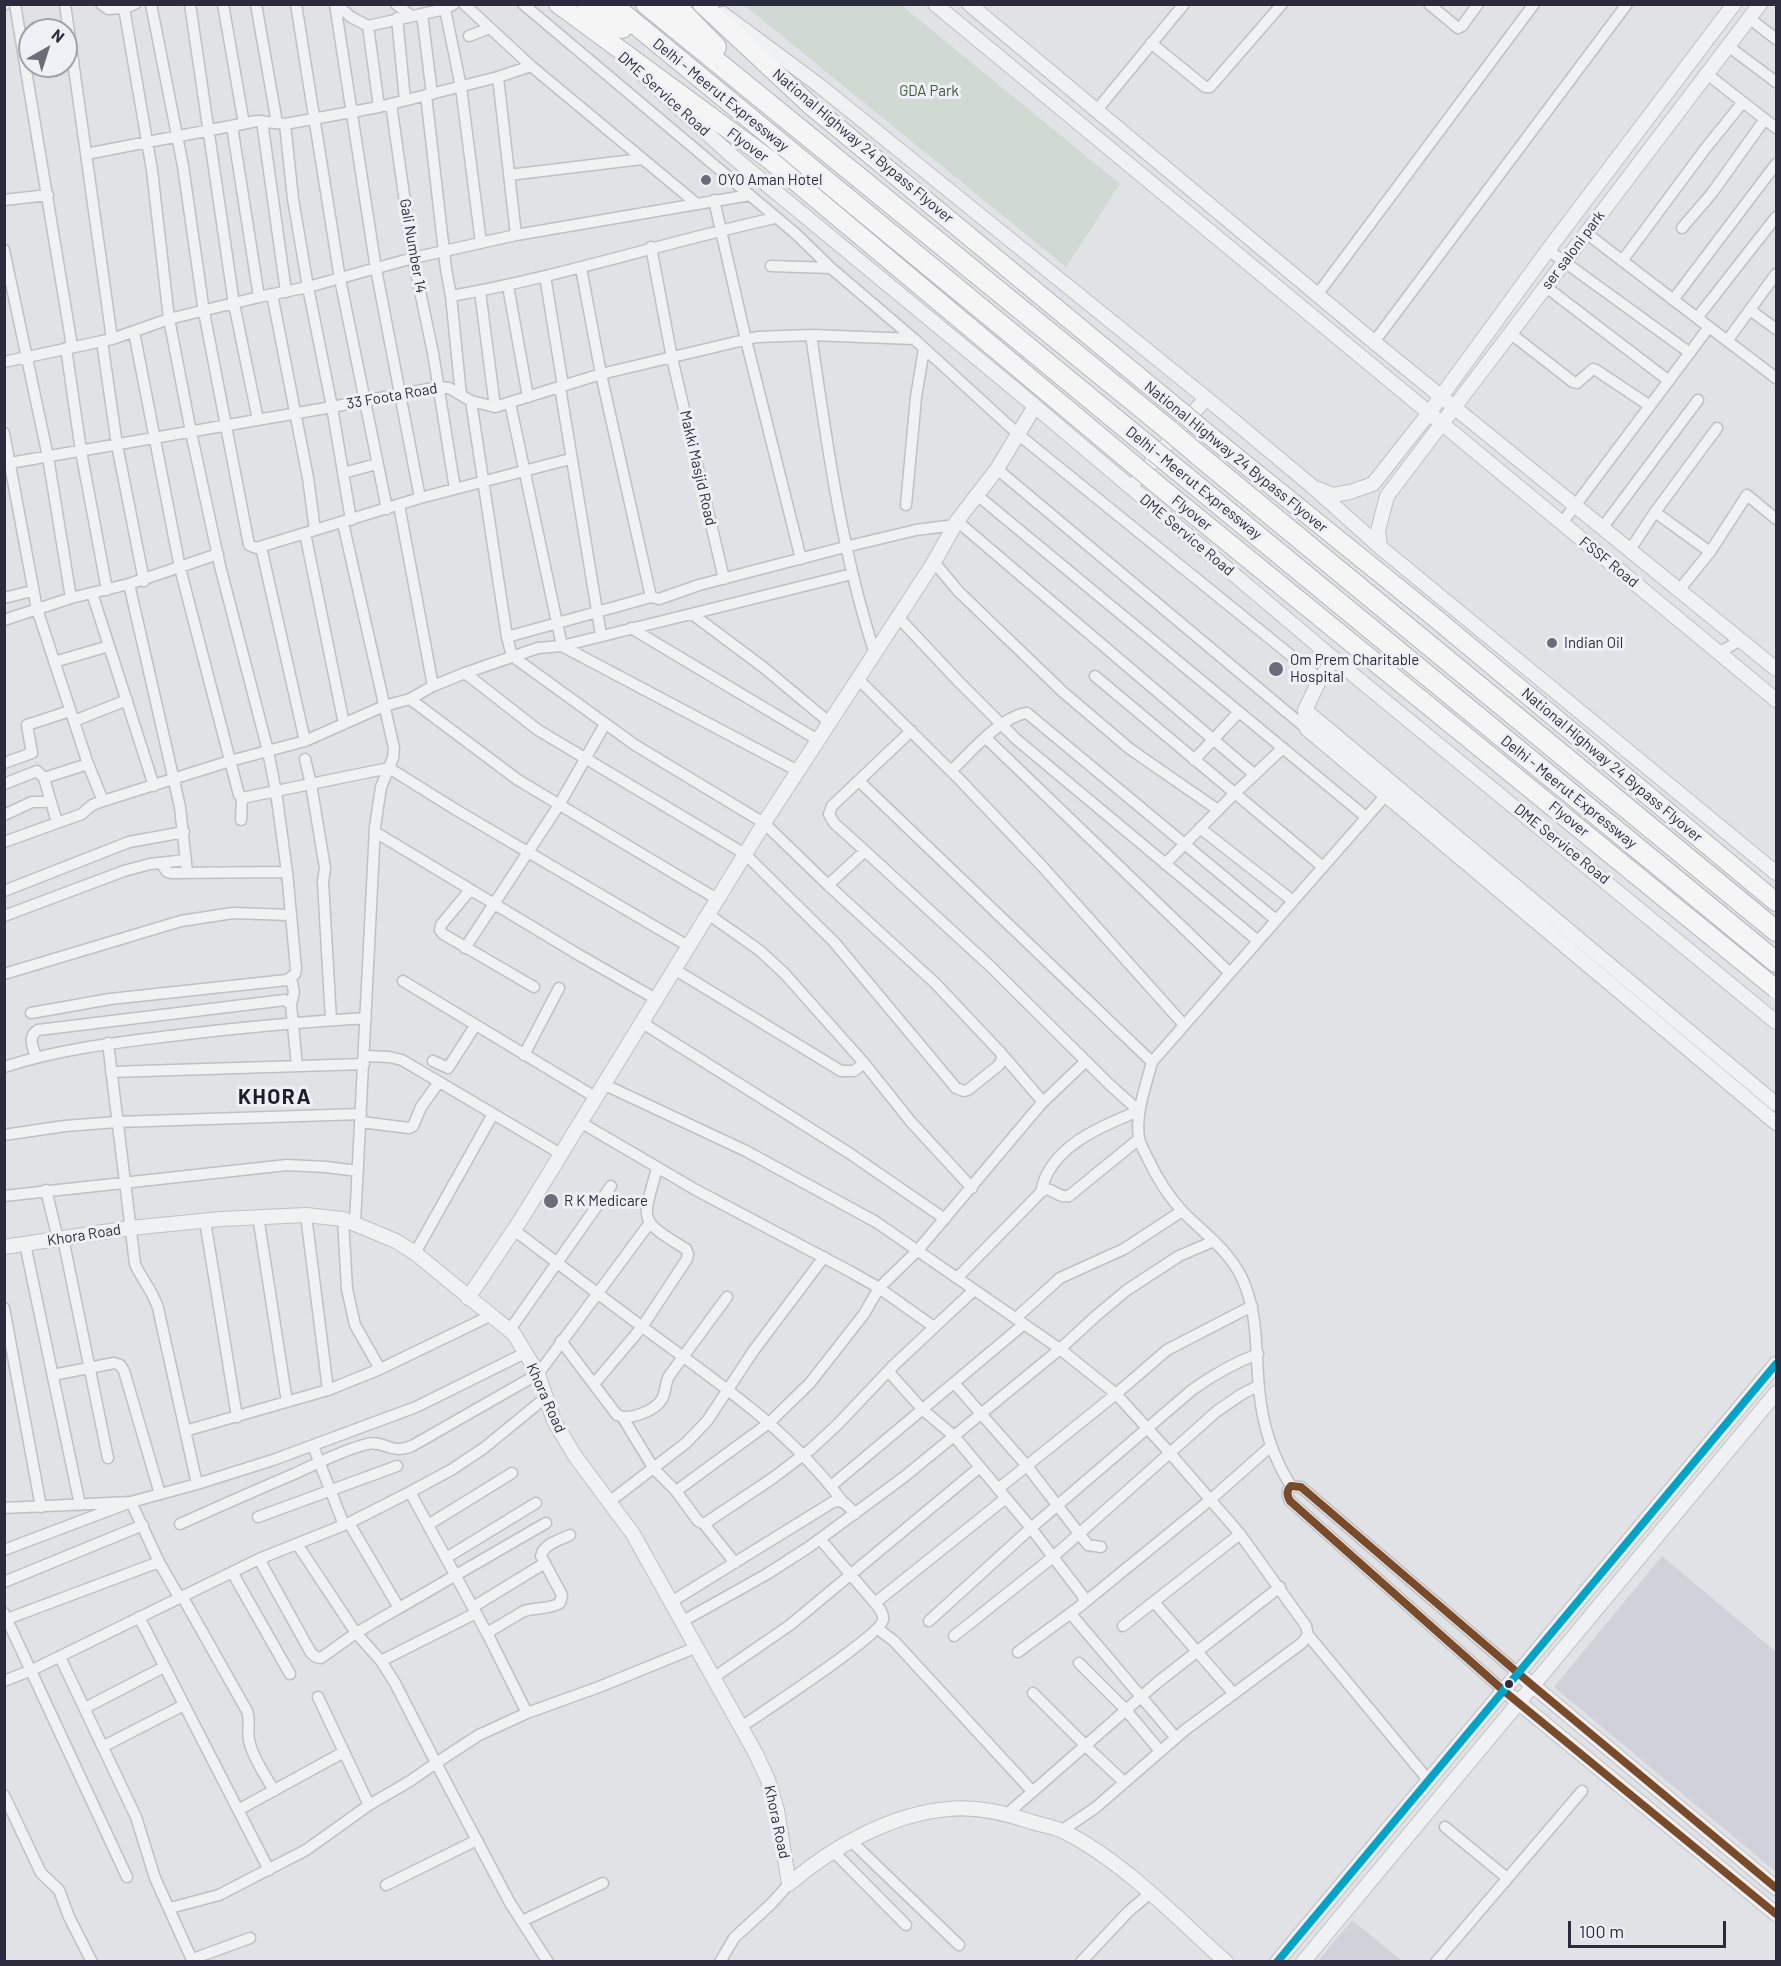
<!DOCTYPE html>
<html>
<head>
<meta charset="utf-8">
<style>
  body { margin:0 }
  #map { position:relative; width:1781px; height:1966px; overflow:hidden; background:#e1e2e6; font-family:Barlow,sans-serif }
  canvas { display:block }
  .frame { position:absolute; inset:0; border:6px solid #2a2c3d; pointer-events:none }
  .north { position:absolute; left:18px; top:18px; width:60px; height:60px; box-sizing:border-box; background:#eff0f5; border:2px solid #a0a2ab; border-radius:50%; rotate:39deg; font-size:16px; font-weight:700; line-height:24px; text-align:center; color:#2a2c3d }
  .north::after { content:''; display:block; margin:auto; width:21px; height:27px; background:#6a6c78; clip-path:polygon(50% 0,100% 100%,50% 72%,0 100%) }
  .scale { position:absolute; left:1568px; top:1921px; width:158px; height:27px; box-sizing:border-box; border:3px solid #2a2c3d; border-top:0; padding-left:8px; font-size:18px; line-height:21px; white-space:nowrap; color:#2a2c3d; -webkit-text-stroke:4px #eff0f5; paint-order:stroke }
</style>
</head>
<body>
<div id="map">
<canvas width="1781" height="1966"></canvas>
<div class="frame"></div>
<div class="north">N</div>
<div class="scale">100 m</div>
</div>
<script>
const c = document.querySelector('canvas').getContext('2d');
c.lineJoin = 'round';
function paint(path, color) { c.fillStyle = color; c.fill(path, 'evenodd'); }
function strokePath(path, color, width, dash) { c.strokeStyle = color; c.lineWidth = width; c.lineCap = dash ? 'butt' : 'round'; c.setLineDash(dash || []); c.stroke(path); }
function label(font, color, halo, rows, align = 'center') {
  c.font = font + ' Barlow,sans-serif'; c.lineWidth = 6; c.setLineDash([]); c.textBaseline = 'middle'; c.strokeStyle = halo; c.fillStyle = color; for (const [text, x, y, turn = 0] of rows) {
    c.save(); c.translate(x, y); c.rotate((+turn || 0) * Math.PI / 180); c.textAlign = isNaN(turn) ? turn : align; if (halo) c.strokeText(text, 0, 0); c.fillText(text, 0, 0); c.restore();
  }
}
const built = new Path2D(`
  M1662 1556 1776 1652V1872L1554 1687Z
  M1352 1920 1402 1961H1318Z`);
const green = new Path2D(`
  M744 5H901L1120 184 1066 267Z`);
const minor = new Path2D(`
  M15 4 72 346
  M65 4 112 339
  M101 4 108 9 124 8
  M151 4 183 166 204 312 249 545 256 548 420 498 570 459
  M190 4 234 304 258 420
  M223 4 244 124
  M256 4 277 123
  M296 4 340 279 387 509
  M335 4 376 269 420 498
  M336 4 351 17 368 26 445 9 454 4
  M396 4 410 15
  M464 4 531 66 697 204
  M523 4 796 234 831 268 914 339 1019 435 1320 679
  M1429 4 1458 28 1462 26 1478 4
  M4 5 5 4
  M445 9 461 87 481 243
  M422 14 432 94
  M397 18 405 100
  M1749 18 1776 39
  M368 26 379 107
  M469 36 490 28
  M1151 43 1205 87H1210L1282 4
  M1728 46 1776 82
  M1707 74 1776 128
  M498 77 516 235
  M426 95 446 269 451 296 461 395
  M391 104 413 258 433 353 455 489
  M1096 111 1184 4
  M262 121 286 292
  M285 124 293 199 308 287 413 258 516 235 750 195
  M232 126 259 297
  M86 154 257 121 285 124 379 107 498 77 531 66
  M509 175 642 159
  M4 200 48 195
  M714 200 746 340 801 559
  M1682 228 1712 193 1765 119
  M651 247 672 358 724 579
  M4 250 48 457 71 598
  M1548 250 1690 353
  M1622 261 1705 149 1743 102
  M771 266 831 268
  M581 268 601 374 651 597
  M545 276 563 386
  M508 286 528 397
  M1546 287 1669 381
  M480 291 495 407
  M272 294 308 478 315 530
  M1317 295 1534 4
  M451 296C560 277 666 242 775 218
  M1673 300 1776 164
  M1750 310 1776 329
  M1697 318 1776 217
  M1709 327 1776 378
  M134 332 180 568 239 795 242 798 389 768 458 811 688 946
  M1510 333 1573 382 1577 383 1593 369 1596 370 1650 406
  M811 335C827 443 841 550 875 654
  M102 341 117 445 144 581
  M1727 341 1776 274
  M1374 342 1627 4
  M66 348 81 451 107 590
  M4 362 112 339 169 319 259 297 308 287 332 407 351 520
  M560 387 601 635
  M510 403 562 646 798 771
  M4 433 37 609 88 764 103 801
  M4 464 332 407 439 387 449 388 471 401 495 407 601 374 757 337 811 335 914 339
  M997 469 1307 729
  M343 473 377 464
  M977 495 1366 817
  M399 505 433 686
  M906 505 916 397 924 349
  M1655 512 1710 552
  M957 521 1255 775
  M343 523 394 748 393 758 381 787 375 827 355 1223
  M1562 523 1709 327 1586 233
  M1603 527 1698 400
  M305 533 344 724
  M261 547 305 741 384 706 410 699 433 686 465 673 538 648 562 646 852 574
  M1630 550 1655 512 1717 428
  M934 562 958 591 1063 692 1130 749 1218 810
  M1679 590 1710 552 1747 495 1776 519
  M92 593 154 786
  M4 598 32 591
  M692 614 763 667 830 723
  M898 617 959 682 1016 739 1258 941
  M4 620 71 598 129 584
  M631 628 818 740
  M507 637 651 597 659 599 699 585 845 547 916 530 955 525
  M1719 653 1740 640
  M54 662 109 646
  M465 673 538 730 745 854 834 942 956 1088 964 1091 968 1090 999 1065 1002 1059 1001 1053 935 983 828 885 764 823 635 745 512 656 507 637 471 401
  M1095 676 1323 867
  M858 679 960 780 1041 865 1184 1025
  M410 699 518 780 717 899
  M74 721 127 700
  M986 738 1230 973
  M305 759 311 784 325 868 323 882 331 1020
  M1194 760 1239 712
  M4 763 32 753 27 725 70 711
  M951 771C969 754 1001 716 1027 713L1276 920
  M859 781 1152 1062
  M4 784 37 771 44 778 88 764
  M50 799 57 822
  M4 815 32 802H44L50 799 44 778
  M241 820 242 798
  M1200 828 1293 901
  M375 832 579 955 656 999
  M4 842 82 814 92 805 103 801 230 761 305 741
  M865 851 834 823 829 814 832 806 911 731
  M161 863 167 872 171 873 287 872
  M1165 864 1234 794 1283 748
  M187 872 180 807 129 584 218 554
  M828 885 865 851 990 966 1110 1085 1139 1111C1101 1126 1049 1147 1041 1192
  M470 890 441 925 440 930 443 934 534 987
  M4 891 129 842 184 832
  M708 914 759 950 784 973 864 1063 911 1122 972 1188
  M4 916 124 871 150 864 186 860
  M465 948 559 805 605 724
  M674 969 841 1071H854L864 1063
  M4 974 181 921 233 913 290 915
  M403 981 595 1097
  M291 1005 294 992 291 978
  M31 1013 110 999 287 980 295 974 296 969 287 872 276 792 268 751 220 566 191 432 169 319 152 170 124 8 135 4
  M641 1022 849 1153 945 1219
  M108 1043 135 1264C142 1280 153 1291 158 1308L197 1484
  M1001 1053 1043 1102
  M524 1055 559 988
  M365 1056 389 1057 402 1060 561 1154
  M36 1057C33 1047 27 1037 38 1030L285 1000 291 1005 297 1066
  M433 1061 448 1068 475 1026
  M4 1067C59 1049 114 1043 170 1036 235 1028 300 1022 366 1018
  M111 1072 364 1064
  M603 1084 746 1151 876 1222 1060 1349 1116 1394 1169 1452 1240 1534 1306 1626 1308 1635 1429 1781
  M361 1122 409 1128 413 1126 421 1107 439 1082
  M580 1122 696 1190 853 1273 879 1288 934 1327
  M4 1135 65 1126 117 1122 361 1114
  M46 1190 58 1239
  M4 1196 287 1165 326 1167 358 1171
  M306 1215 328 1390
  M258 1216 287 1402
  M343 1219 347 1289 355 1325 380 1369
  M205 1221 237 1417
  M514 1230C556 1262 598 1294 641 1326 713 1379 789 1429 842 1501
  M63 1238 108 1458
  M25 1244 80 1505
  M415 1253 493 1114
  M957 1278 1041 1192 1046 1189C1055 1190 1058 1198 1069 1196L1139 1139
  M4 1308 41 1507
  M1016 1318 1060 1278 1124 1249 1182 1211
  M509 1331 611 1186
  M561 1341 617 1415C629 1421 655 1411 662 1399 666 1392 665 1383 669 1376L727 1297
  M888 1371 923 1410 954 1436 1031 1528 1083 1596 1084 1603 1079 1607 1018 1652
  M53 1375 114 1363 120 1365 124 1371 160 1494
  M594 1384 642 1327 687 1259 688 1254 686 1249C636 1218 643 1222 657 1168
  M955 1384 1027 1466 1088 1545 1101 1547
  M623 1418 654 1469 676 1491 698 1521 704 1524 735 1563
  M185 1431 328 1390 380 1369 490 1316
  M313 1446 344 1525
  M831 1486 1024 1324
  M1291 1486C1272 1456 1262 1424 1259 1388 1255 1348 1259 1314 1241 1276 1228 1250 1203 1232 1183 1212 1168 1196 1157 1178 1148 1159 1145 1152 1140 1145 1139 1138 1135 1113 1146 1086 1152 1062L1386 795
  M998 1489 1116 1394 1167 1350 1252 1306
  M676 1491 769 1423 810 1383 864 1314 879 1288 918 1250 1041 1104 1086 1061
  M410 1492 489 1637 527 1713
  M609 1502 686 1443 707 1421 754 1350 824 1257
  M4 1508 131 1502 197 1484 273 1460 416 1407 525 1353
  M258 1517 397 1466
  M180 1524C218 1507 256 1490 294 1474 318 1463 343 1450 367 1444 386 1440 389 1455 412 1446L538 1374 649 1224
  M704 1524 773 1478 811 1449 837 1425 894 1365 974 1290
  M428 1525 512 1473
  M4 1550 131 1502 159 1562 179 1597
  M446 1558 536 1503
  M259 1559 311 1653 316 1657 321 1658 356 1633 297 1544
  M232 1572 290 1674
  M4 1582 143 1525
  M182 1596 247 1711C251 1722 246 1733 250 1744 254 1760 266 1776 274 1791
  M671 1602 833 1502C844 1499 848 1506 855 1514
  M1154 1602 1234 1694
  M875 1603 1006 1498
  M1084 1603 1210 1500 1271 1446
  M473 1607 545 1563
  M399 1608 546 1523
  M4 1613 127 1877
  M1071 1614 1176 1738
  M139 1617 269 1870
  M7 1619 159 1562
  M683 1621 767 1574 809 1547 904 1477 1060 1349 1097 1315 1127 1290 1179 1256 1214 1241
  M929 1621 1031 1528 1192 1390C1213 1375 1233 1363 1258 1354
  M1123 1626 1240 1534
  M878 1629 894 1641 1032 1791
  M487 1633 524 1611C536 1607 548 1610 560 1603L562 1595 541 1556C543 1544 560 1540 570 1535
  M954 1636 1053 1557 1217 1411 1242 1394 1258 1386
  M60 1657 136 1817 155 1878 193 1962
  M381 1661 476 1613
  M1079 1663 1125 1709 1160 1751
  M713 1678 790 1625 980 1467
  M4 1681 32 1670 259 1559 349 1523 410 1492 451 1470 484 1448 545 1398
  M1504 1691 1290 1501C1287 1495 1286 1491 1291 1486L1301 1487 1519 1674
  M1033 1693 1091 1751 1124 1782
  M318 1697 369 1805
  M85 1708 164 1667
  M741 1727C761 1713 880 1636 883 1620 884 1613 879 1608 875 1603L820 1539
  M104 1746 184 1705
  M4 1795 41 1873 59 1890 69 1917 92 1962
  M238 1810 344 1752
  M1007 1814 1158 1682 1280 1587
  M1445 1827 1507 1878
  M1061 1831 1095 1808 1185 1730 1302 1643 1308 1635
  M852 1842 959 1945
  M834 1852 906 1925
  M386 1885 477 1840
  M170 1908 219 1895 306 1850 369 1805 410 1781 436 1763 395 1683 381 1661 356 1633 399 1608 349 1523
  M522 1921 603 1883
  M194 1962 198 1957 250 1938
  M548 1962 510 1903 436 1763 479 1735 527 1713 599 1687 697 1647
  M720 1962 734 1938 771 1904 789 1884
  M1081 1962 1128 1912 1149 1894
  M1436 1962 1582 1791`);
const tertiary = new Path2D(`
  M935 4 1776 700
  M969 4 1374 342 1776 669
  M723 14 820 86 1222 411 1313 487 1380 547 1776 873
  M645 77 731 155 1017 391 1334 659 1776 1022
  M1138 479 1206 398
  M1318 489 1333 495 1350 492 1373 484 1429 413 1548 250 1734 4
  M1380 547 1378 531 1387 496 1760 4
  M1334 659 1320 679 1305 710 1307 729 1776 1123
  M1305 710 1776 1104
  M4 1247 130 1228 221 1219 306 1215 343 1219 396 1241 415 1253 514 1334 538 1374 554 1421 575 1456 633 1534 756 1754 768 1780 777 1810 789 1884
  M468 1298 520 1221 766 820 934 562 957 521 997 469 1035 406
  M1525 1679 1776 1888
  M1512 1697 1776 1914
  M789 1884C832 1847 891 1814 948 1809 977 1806 1005 1813 1032 1822 1042 1825 1054 1827 1063 1831 1123 1861 1176 1917 1226 1962
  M1277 1962 1776 1364
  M1303 1962 1776 1393`);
const trunk = new Path2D(`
  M558 4 770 160
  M702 4 809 104 1184 414
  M1209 435 1434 617 1776 902`);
const motorway = new Path2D(`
  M587 4 622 28
  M611 4 1154 451
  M646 4 1170 431
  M674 4 716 47
  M1197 454 1776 931
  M1181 473 1776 962`);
const trunkBridge = new Path2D(`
  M770 160 1165 491 1776 989
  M1184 414 1209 435`);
const motorwayBridge = new Path2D(`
  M1170 431 1197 454
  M1154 451 1181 473`);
const bus1 = new Path2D(`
  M1776 1888 1532 1685 1301 1487 1291 1486C1286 1491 1287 1495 1290 1501L1504 1691 1776 1914`);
const bus2 = new Path2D(`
  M1277 1962 1776 1364`);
const markers = [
  [706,180,6,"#6a6c78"],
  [1552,643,6,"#6a6c78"],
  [1276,669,8,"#6a6c78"],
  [551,1201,8,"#6a6c78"],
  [1509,1684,5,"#2a2c3d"]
];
const parkNames = [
  ["GDA Park",929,91]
];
const streetNames = [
  ["DME Service Road",664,94,42],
  ["Delhi - Meerut Expressway",721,95,39],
  ["Flyover",748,145,36],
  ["National Highway 24 Bypass Flyover",863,146,40],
  ["Gali Number 14",413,246,80],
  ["ser saloni park",1573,250,-53],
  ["33 Foota Road",392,396,-10],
  ["National Highway 24 Bypass Flyover",1236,457,39],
  ["Makki Masjid Road",698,468,77],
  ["Delhi - Meerut Expressway",1194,483,39],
  ["Flyover",1192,513,39],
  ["DME Service Road",1187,535,40],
  ["FSSF Road",1609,562,39],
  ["National Highway 24 Bypass Flyover",1612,765,40],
  ["Delhi - Meerut Expressway",1569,792,39],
  ["Flyover",1569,819,39],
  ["DME Service Road",1562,844,39],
  ["Khora Road",84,1235,-9],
  ["Khora Road",546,1398,66],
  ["Khora Road",777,1822,78]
];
const poiNames = [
  ["OYO Aman Hotel",718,180],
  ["Indian Oil",1564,643],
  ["Om Prem Charitable",1290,660],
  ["Hospital",1290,677],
  ["R K Medicare",564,1201]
];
const districtNames = [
  ["KHORA",275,1097]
];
paint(built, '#d0d1d9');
paint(green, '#d0d9d2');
strokePath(minor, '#c0c0c4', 13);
strokePath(tertiary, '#c0c0c4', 16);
strokePath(trunk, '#b4b5ba', 20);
strokePath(motorway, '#b4b5ba', 22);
strokePath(minor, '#f0f1f3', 10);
strokePath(tertiary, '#f0f1f3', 14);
strokePath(trunk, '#f5f5f6', 18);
strokePath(motorway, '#f5f5f6', 20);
strokePath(trunkBridge, '#b4b5ba', 20, []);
strokePath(motorwayBridge, '#b4b5ba', 22, []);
strokePath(trunkBridge, '#f5f5f6', 18);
strokePath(motorwayBridge, '#f5f5f6', 20);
strokePath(bus1, '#7a4b2a', 8);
strokePath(bus2, '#02a3c7', 8);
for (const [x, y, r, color] of markers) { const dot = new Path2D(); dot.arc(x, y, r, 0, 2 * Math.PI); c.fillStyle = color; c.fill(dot); strokePath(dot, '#eff0f5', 2); }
label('15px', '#39583a', '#eff0f5', parkNames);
label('15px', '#2a2c3d', '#eff0f5', streetNames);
label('15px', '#2a2c3d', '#eff0f5', poiNames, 'left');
c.letterSpacing = '1.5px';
label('bold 21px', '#1c1e2e', '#eff0f5', districtNames);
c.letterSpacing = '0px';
</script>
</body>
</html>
